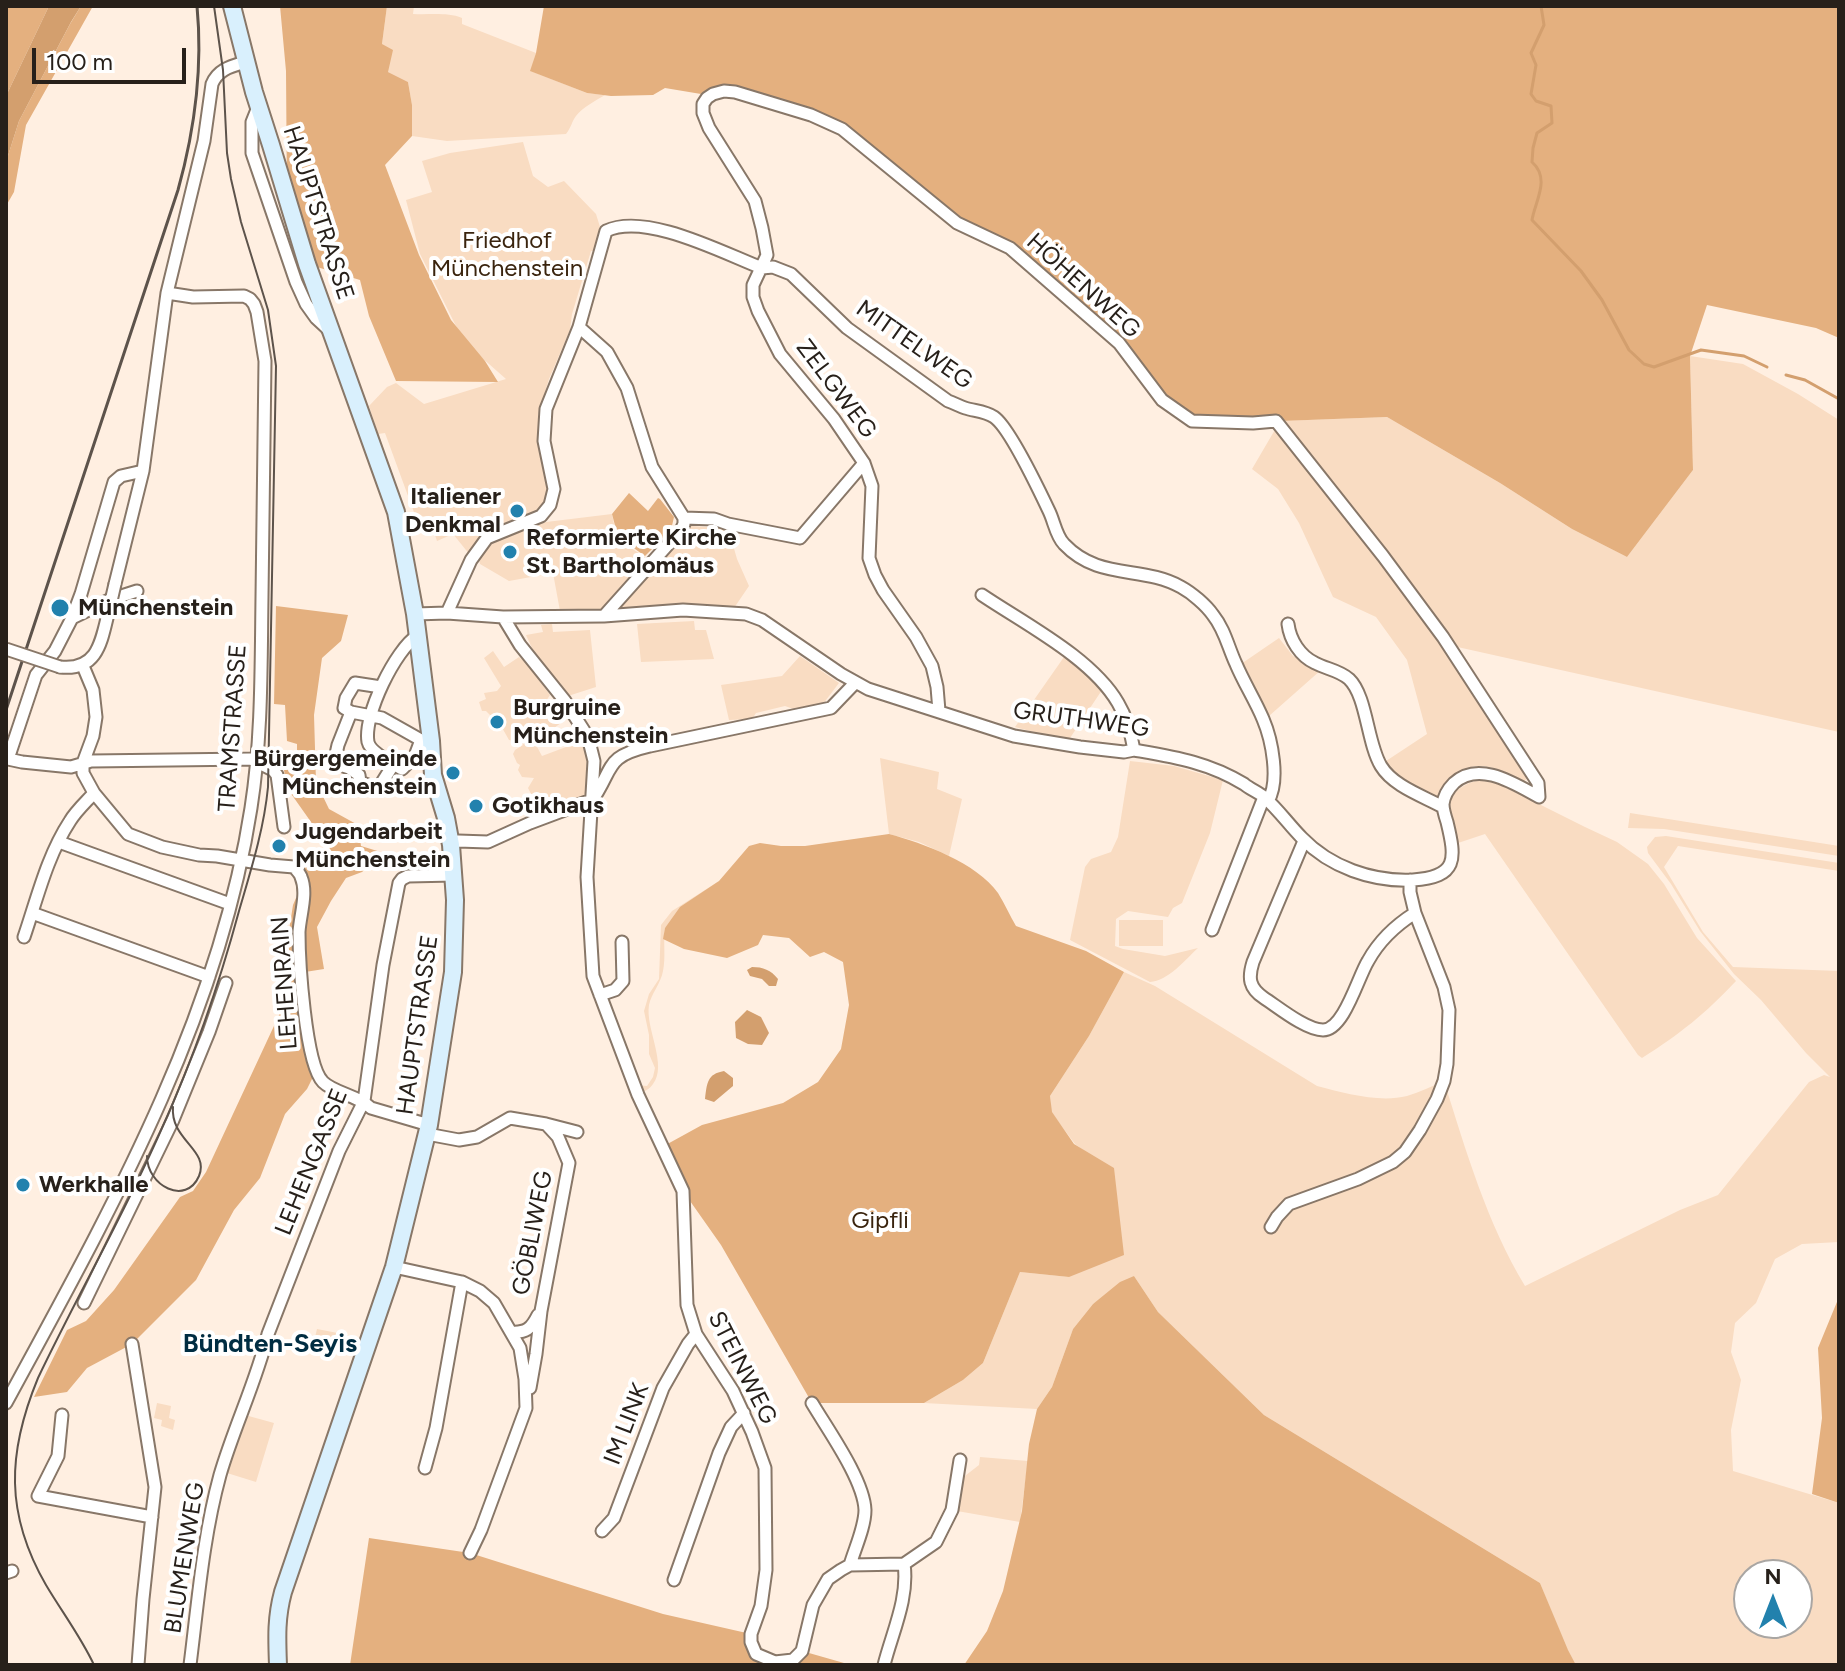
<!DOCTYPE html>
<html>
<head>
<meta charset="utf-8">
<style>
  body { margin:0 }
  #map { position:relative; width:1845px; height:1671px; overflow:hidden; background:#ffefe1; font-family:Figtree,sans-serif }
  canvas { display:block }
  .frame { position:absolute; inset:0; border:8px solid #27201a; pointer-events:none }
  .north { position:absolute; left:1733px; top:1559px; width:80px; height:80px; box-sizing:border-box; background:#fff; border:2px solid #a9a6a3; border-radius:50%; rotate:0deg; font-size:22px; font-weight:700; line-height:32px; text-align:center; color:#27201a }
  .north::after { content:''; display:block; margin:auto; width:28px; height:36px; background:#2281ad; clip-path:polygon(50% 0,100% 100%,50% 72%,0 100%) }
  .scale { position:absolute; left:32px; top:48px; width:154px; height:36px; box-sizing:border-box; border:4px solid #27201a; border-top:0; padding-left:10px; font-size:24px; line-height:28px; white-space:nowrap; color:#27201a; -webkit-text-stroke:6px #fff; paint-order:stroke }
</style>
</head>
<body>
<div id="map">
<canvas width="1845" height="1671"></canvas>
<div class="frame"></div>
<div class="north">N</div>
<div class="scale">100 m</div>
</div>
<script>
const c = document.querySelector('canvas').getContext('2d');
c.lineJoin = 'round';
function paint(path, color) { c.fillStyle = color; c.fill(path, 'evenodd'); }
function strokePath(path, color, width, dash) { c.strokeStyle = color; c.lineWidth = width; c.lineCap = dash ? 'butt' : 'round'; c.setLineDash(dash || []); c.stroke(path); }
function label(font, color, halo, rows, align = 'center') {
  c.font = font + ' Figtree,sans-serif'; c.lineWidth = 8; c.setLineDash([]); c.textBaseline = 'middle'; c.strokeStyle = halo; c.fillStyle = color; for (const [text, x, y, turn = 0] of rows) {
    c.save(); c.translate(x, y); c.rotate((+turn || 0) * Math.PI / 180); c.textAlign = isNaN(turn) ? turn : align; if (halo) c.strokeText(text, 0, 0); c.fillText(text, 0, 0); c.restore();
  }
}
const green = new Path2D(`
  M387 6H414L413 14C430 15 447 12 462 18V24L536 53 531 71 587 93 605 95C595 101 583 107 576 116 572 121 571 128 566 134L447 141 412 136V105L408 82 388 72 382 44Z
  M523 142 533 176 548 187 564 181 596 214 600 227 594 251H591L572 314 570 330 549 379 538 416V433L548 491 546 500 538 514 516 523 470 555 453 534 437 541 429 517 415 515 385 433 378 434 369 406 387 387 396 383 424 404 506 379 464 342 420 254 406 200 432 192 422 161 450 153Z
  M1690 356 1743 364 1798 394 1839 420V732L1453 646 1281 421 1387 417 1500 483 1572 529 1627 557 1693 470Z
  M1276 428 1348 517 1439 636 1528 772 1527 778 1524 782C1516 779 1509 775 1501 771 1472 758 1453 772 1438 796H1434L1397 776 1383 763 1427 734 1407 660 1376 617 1333 597 1299 523 1278 489 1252 469Z
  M612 514 617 539 648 559 600 611H560L553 573 509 581 480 564 479 559 484 546 491 540 538 523Z
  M691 526 721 528 729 531 737 559 749 586 734 608 681 605 621 608 620 605Z
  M694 621 695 630H706L714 659 641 662 637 624Z
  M552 624 553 632 590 630 596 687 568 696 537 659 526 635 543 632 541 625Z
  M1279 638 1293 656 1321 670 1269 716 1241 664Z
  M493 651 504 667 519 657C532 667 540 682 550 695L546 701 559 716 561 723 537 740 538 743 536 745 542 756 582 741 588 752 586 772 589 773 586 797 542 815 528 788 534 778 522 777 518 770 520 765 517 763 513 754 515 750 523 745 522 742 509 740 496 717 493 718 486 711H482L479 702 486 699 484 693 497 691 501 686 484 658Z
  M800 656 839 683 823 704 796 710 785 706 756 713 752 719 729 720 721 685 782 676Z
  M1064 657 1087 674 1102 690 1068 741 1015 727Z
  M880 758 939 772 937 789 962 799 949 856 919 842 889 834Z
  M1130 761 1174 766 1223 780 1210 833 1182 903 1173 908 1168 917 1128 911 1116 919 1115 946 1123 949 1165 956 1198 948C1185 960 1168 981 1150 982L1070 940 1085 867 1091 859 1111 852 1118 837Z
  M1481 779 1495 782 1585 827 1617 842 1648 864 1664 884 1697 938 1736 981C1705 1014 1680 1034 1642 1058L1638 1055 1485 834 1458 843C1444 810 1442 790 1481 779Z
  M1630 813 1839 846V856L1664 829 1628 828Z
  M1666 836 1839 863V871L1678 846 1664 867 1703 932 1733 967 1839 971V1242L1802 1244 1775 1259 1756 1303 1735 1323 1731 1352 1741 1380 1731 1430 1733 1471 1839 1503V1665H1576L1566 1647 1540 1583 1264 1415 1158 1312 1134 1276 1093 1304 1073 1329 1052 1387 1037 1409 924 1403 963 1380 983 1363 1020 1272 1069 1277 1091 1156 1075 1144 1051 1112 1050 1096 1089 1036 1124 972 1155 986 1317 1086C1344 1093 1379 1103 1407 1096 1420 1092 1432 1086 1444 1081 1466 1151 1487 1223 1525 1286L1680 1210 1718 1195 1809 1082 1824 1075 1830 1077 1806 1053 1761 1000 1734 974 1700 931 1671 884 1648 853 1647 847 1655 837ZM1749 1575H1797V1623H1749Z
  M719 881 665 928C663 942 666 957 663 971 661 983 651 994 649 1005 645 1028 668 1065 653 1084 650 1089 643 1092 638 1095L635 1085 647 1086 653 1077 655 1068 649 1054V1035L644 1011 649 994 659 979 661 925 672 911Z
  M1119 920H1163V946H1119Z
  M317 1329 353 1336 345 1353 313 1346Z
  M157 1403 171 1406 169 1418 175 1420 173 1430 161 1426 162 1420 154 1418Z
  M245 1415 274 1423 256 1482 227 1473Z
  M980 1457 1028 1461 1020 1522 957 1511 961 1479 979 1465Z`);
const forest = new Path2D(`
  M6 6H49L6 96Z
  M81 6H93L26 125 14 192 6 206V162L19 121 70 24Z
  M280 6H387L382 44 393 50 388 72 408 82 412 105V136L385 165 419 255 451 320 485 361 498 382 396 381 369 316 360 280 307 264 287 201 286 71Z
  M544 6H1839V338L1816 328 1707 305 1690 356 1693 470 1627 557 1572 529 1500 483 1387 417 1281 421H1192L1174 410 1119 343 1010 248 957 223 842 129 735 92 707 98 701 94 665 88 653 95 611 96 587 93 530 71 536 53Z
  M629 493 648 511 658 498 660 499 674 517 671 530 645 556 618 537 612 514Z
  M276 606 348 615 341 641 322 658 314 715 316 782 329 809 358 825 361 846 384 853 362 872 346 878 331 901 317 927 324 969 305 972 303 946 309 880 304 868 335 856 287 788 283 764 297 757V744L287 741 285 705 274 704Z
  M889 834C923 843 977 863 998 893 1005 904 1010 916 1016 926L1086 951 1124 972 1089 1036 1050 1096 1052 1112 1074 1144 1114 1168 1124 1255 1069 1277 1020 1272 983 1363 963 1380 924 1403H812L721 1245 683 1191 662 1147 702 1125 783 1103 818 1082 841 1049 849 1005 843 962 824 952 810 957 789 938 763 935 758 945 727 958 684 949 663 939 665 928 680 907 719 881 749 846 760 843 781 846H805Z
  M296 898 316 1071 307 1089 285 1114 260 1178 234 1210 196 1280 132 1344 87 1368 67 1392 34 1397 67 1330 86 1321 114 1290 180 1197 193 1191 206 1172 280 1013 282 975 293 905Z
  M1134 1276 1158 1312 1264 1415 1540 1583 1568 1650 1576 1665H964L987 1631 1003 1591 1022 1511 1029 1444 1037 1409 1052 1387 1073 1329 1093 1304 1120 1282Z
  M1839 1297V1503L1812 1494 1822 1418 1818 1348Z
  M369 1538 470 1553 663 1614 751 1634V1642L775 1662 802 1651 851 1665H350Z`);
const water = new Path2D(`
  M49 6H81L71 22 19 121 6 162V96Z
  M752 967C763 967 771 970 778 979L776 986H769L762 979 750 976 747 970Z
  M747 1010 761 1017 769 1033 762 1045 748 1044 736 1038 735 1022Z
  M724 1071 733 1078V1086L714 1102 705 1099C707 1083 707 1074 724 1071Z`);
const stream = new Path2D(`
  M1541 6 1544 25 1531 53 1536 65 1531 94 1536 101 1551 106 1552 123 1537 133 1533 148 1532 162C1551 179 1535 201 1532 220L1581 271 1602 300 1629 350 1644 364 1654 367 1701 350 1744 356 1767 367
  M1786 375 1805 380 1839 399`);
const street = new Path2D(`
  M258 107 252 122V153L296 282 306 304 316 318 330 331
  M579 327 607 352 627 388 652 467 684 518V524L681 530 604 616
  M143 471 121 476 114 482 81 594 72 618 55 651 36 675 8 759 22 762 71 767 91 761 251 759 273 770 277 775 284 827
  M684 518 714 519 728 524 800 538 864 463
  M115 584 143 471 167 293 204 141 212 84C218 69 232 66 245 62
  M982 595C1025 624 1092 658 1118 703 1127 718 1131 733 1134 750
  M447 613 471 560 487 538 541 516 550 505 554 489 544 441 546 409 579 327 606 231C646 212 723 253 762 268L773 267 791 274 847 328 948 401C954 403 959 406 965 408 974 411 985 411 994 417 1009 427 1040 492 1049 511 1054 521 1056 536 1064 544 1099 581 1142 565 1181 587 1192 593 1206 605 1213 615 1225 630 1228 647 1236 664 1244 683 1255 700 1263 719 1272 740 1280 781 1268 801
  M415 614 447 613 503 617 604 616 683 610 746 614 762 620 841 674 868 689 1014 736 1080 747 1124 752 1134 750C1174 757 1208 762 1244 784 1250 789 1258 792 1264 797 1278 809 1289 825 1302 838 1330 867 1372 882 1413 880 1458 877 1456 859 1447 822 1445 816 1443 810 1443 804 1444 796 1449 788 1454 783 1479 760 1515 784 1539 797L1538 783 1443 637 1383 556 1276 421 1253 423 1192 421 1162 400 1119 343 1010 248 957 223 842 129 811 115 735 92 724 91 713 94 707 98 703 104V113L709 128 755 201 762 228 767 255 753 285V297L758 311 780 354 834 419 864 463 872 486 869 558 875 575 883 590 916 637 932 666 937 687 939 711
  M503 617 520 645 565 701 588 737 594 761 587 877 593 976 638 1095 683 1191 687 1305 696 1334 733 1391 752 1432 765 1468 766 1570 761 1606 751 1634V1642L756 1654 775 1662 793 1660 802 1651 813 1605 828 1579 841 1570 850 1565 904 1564 936 1542 952 1510 960 1460
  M72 618 109 600 137 591
  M1288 624C1290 640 1300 656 1315 663 1326 669 1339 670 1349 679 1367 696 1367 743 1381 766 1393 786 1423 796 1443 807
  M417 636C396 649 363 715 368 742 370 752 393 764 402 769L415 756 421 740
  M83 666 93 690 96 717 93 736 83 763V773L94 793 128 834 162 847 199 855 217 856 270 865 294 867C296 870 300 873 301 877 308 893 300 915 299 932 299 959 305 1064 323 1082 334 1093 357 1095 371 1108L429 1125
  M60 667C97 671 101 643 108 614
  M381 687 355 683 346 698 344 708 351 712 338 745 334 763 349 768 359 775 360 782 378 789 393 765
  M351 712 382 718 421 740 428 741
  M1304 841 1253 962C1248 978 1249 988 1264 998 1278 1007 1306 1030 1323 1030 1344 1030 1358 977 1368 961 1379 941 1396 925 1415 913
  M59 842 230 904
  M451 845 458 841 488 842 530 823 586 802H591C615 768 603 757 650 746L831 708 855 683
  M32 913 209 977
  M1212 930 1264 797
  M24 937C37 899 47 856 70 821 76 811 86 802 94 793
  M600 995 615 990 623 981 622 942
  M427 1134 459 1140 477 1137 510 1118 546 1124 577 1132
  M1271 1227 1277 1217 1289 1204 1358 1179 1393 1162 1405 1152 1420 1130 1437 1099 1444 1081 1447 1064 1449 1010 1444 987 1415 913 1410 892V880
  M394 1267 462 1282 480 1291 494 1303 520 1348 525 1379 526 1408 481 1530 470 1553
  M84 1303 173 1120 209 1032 226 983
  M511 1332C526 1333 531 1329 538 1315
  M132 1344 155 1487 143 1599 138 1665
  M530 1388 536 1354 541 1311 569 1163 558 1137 546 1124
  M6 1403C108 1215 218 1022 251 808 262 738 261 667 262 597 263 519 264 440 265 361L257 312 254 304 250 299 244 296 193 297 167 293
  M812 1403C828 1430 864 1480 865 1510 865 1527 855 1548 850 1565
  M62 1415 58 1456 38 1496 152 1517
  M425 1468 436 1428 462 1282
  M602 1531 614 1518 663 1388 688 1344 696 1334
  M6 1573 12 1571
  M674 1580 719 1453 731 1427 744 1413
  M190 1665C198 1602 203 1537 220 1475 234 1427 256 1382 268 1334L339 1151 364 1101 383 965 399 883 402 879 408 876 454 875
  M884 1665C892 1633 909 1598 904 1564`);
const secondary = new Path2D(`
  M232 6 254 92 271 145 307 264 396 512 415 614 431 741 433 775 446 818 451 845 455 900 453 972 429 1125 394 1267 283 1592C276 1618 277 1638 278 1665`);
const tram = new Path2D(`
  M147 1156C147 1186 186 1206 199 1176 210 1150 170 1140 173 1107
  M94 1665C81 1637 62 1612 46 1585 5 1514 7 1453 38 1378 78 1294 125 1213 162 1128 194 1057 219 985 239 911 251 870 264 829 268 787L276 366 268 310 241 222 231 179 227 153 223 70 214 6`);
const rail = new Path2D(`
  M6 710 178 190C195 129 203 69 197 6`);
const streetBridge = new Path2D(`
  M108 614 115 584
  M6 649 60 667`);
const markers = [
  [517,511,8,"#2281ad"],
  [510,552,8,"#2281ad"],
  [60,608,10,"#2281ad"],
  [497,722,8,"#2281ad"],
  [453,773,8,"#2281ad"],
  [476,806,8,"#2281ad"],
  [279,846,8,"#2281ad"],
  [23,1185,8,"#2281ad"]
];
const streetNames = [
  ["HAUPTSTRASSE",318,213,72],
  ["HÖHENWEG",1083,286,42],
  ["MITTELWEG",914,345,35],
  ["ZELGWEG",836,389,53],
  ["GRUTHWEG",1081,720,8],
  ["TRAMSTRASSE",233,728,-86],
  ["LEHENRAIN",285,983,-94],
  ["HAUPTSTRASSE",418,1025,-82],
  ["LEHENGASSE",312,1162,-68],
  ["GÖBLIWEG",533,1233,-79],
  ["STEINWEG",742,1368,63],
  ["IM LINK",627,1424,-69],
  ["BLUMENWEG",185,1558,-81]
];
const parkNames = [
  ["Friedhof",507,241],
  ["Münchenstein",507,269],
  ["Gipfli",880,1221]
];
const poiNames = [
  ["Italiener",501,497,"right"],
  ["Denkmal",501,525,"right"],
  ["Reformierte Kirche",526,538],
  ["St. Bartholomäus",526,566],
  ["Münchenstein",78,608],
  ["Burgruine",513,708],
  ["Münchenstein",513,736],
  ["Bürgergemeinde",437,759,"right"],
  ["Münchenstein",437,787,"right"],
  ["Gotikhaus",492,806],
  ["Jugendarbeit",295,832],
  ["Münchenstein",295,860],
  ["Werkhalle",39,1185]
];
const neighbourhoodNames = [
  ["Bündten-Seyis",270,1344]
];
paint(green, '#f9dcc2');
paint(forest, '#e4b07f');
paint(water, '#d39f6e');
strokePath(stream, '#d39f6e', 3);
strokePath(street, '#887768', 15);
strokePath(secondary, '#887768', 20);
strokePath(street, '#fff', 11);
strokePath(secondary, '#d9f0fd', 16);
strokePath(tram, '#5d534b', 2);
strokePath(rail, '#5d534b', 3);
strokePath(streetBridge, '#887768', 15, []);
strokePath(streetBridge, '#fff', 11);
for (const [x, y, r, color] of markers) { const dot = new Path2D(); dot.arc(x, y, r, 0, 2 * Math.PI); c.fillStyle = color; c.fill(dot); strokePath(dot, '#fff', 3); }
label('24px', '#27201a', '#fff', streetNames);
label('24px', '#3a240e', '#fff', parkNames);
label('bold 24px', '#27201a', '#fff', poiNames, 'left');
label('bold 26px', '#002d42', '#fff', neighbourhoodNames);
</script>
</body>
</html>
